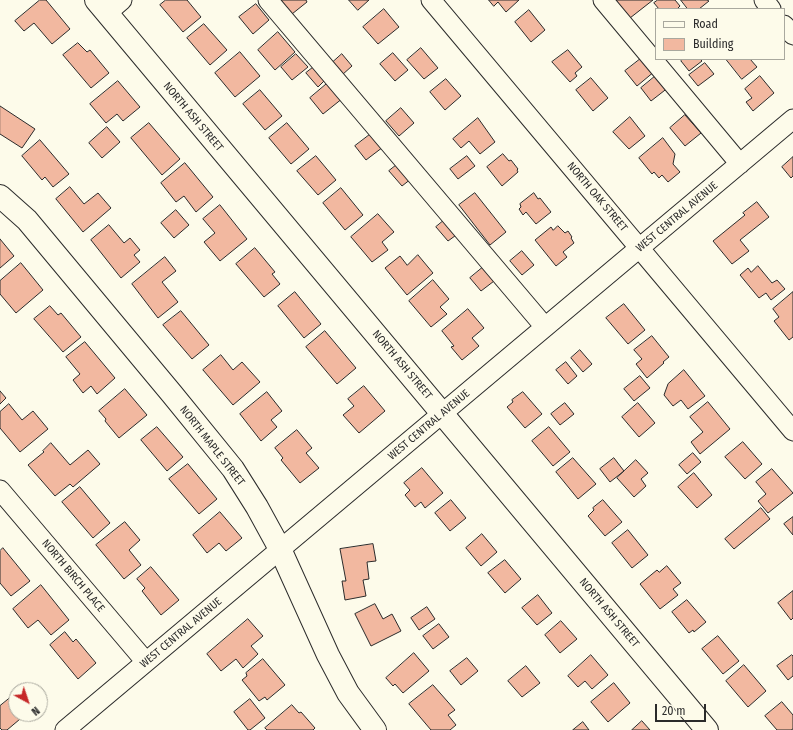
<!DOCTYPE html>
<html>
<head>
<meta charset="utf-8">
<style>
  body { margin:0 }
  #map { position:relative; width:793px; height:730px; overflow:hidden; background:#fdfbea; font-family:"Fira Sans Condensed",sans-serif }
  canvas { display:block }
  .legend { position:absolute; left:655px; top:8px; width:130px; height:52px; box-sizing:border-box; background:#fdfbea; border:1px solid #a9a89e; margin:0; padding:5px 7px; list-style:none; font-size:12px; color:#2b2b2b }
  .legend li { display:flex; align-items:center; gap:8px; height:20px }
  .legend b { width:20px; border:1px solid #a9a89e }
  .north { position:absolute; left:8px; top:682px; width:40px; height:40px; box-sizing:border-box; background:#fdfbea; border:1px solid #a9a89e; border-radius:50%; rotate:140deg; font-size:11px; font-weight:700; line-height:16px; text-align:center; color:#2b2b2b }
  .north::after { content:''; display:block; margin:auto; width:14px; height:18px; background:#c62828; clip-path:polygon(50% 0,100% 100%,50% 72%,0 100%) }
  .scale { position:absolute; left:655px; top:704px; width:51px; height:18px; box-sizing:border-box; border:2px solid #2b2b2b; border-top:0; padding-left:5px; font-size:12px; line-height:14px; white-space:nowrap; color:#2b2b2b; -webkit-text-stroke:3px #fdfbea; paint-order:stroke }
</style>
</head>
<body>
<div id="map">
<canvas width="793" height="730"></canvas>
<ul class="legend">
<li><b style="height:5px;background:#fdfbea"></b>Road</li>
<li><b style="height:11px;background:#f2b8a0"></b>Building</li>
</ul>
<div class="north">N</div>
<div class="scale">20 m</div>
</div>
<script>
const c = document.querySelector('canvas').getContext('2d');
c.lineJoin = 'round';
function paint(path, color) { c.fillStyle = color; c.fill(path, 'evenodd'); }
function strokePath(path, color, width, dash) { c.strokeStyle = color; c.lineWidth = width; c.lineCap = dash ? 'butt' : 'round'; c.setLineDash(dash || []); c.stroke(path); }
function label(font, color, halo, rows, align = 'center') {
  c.font = font + ' "Fira Sans Condensed",sans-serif'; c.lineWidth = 3; c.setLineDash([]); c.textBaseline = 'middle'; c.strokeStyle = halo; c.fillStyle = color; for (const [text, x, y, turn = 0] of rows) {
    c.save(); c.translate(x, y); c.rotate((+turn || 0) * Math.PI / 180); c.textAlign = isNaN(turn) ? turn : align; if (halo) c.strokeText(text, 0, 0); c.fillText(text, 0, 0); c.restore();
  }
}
const building = new Path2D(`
  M40 0H46L70 29 52 44 34 23 24 31 15 21Z
  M166 0H187L201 17 183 32 160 5Z
  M281 0H306L307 2 292 14Z
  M349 0H369L358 10Z
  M489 0H519L506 12 498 2 494 6Z
  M616 0H653L630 18Z
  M658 0H675L680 6 677 9H659L654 3Z
  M681 0H707L709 1 699 9H688Z
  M256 4 269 20 253 34 239 17Z
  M384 9 399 27 378 44 363 27Z
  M529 10 545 30 531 42 515 22Z
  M204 24 227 50 210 65 187 38Z
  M278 32 295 52 275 70 258 50Z
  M78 43 87 52 90 50 109 73 91 88 63 55Z
  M421 48 438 68 424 79 407 60Z
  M568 50 582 67 575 73 577 76 570 82 552 62Z
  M240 52 260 76 235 97 215 73Z
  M393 53 408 70 395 81 380 64Z
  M296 54 308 67 292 80 281 67Z
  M342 54 352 66 342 75 332 63Z
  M643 57 655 71 637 86 625 71Z
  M683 59H700L702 61 689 71 681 61Z
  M726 59H750L757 67 742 79Z
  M705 63 714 74 698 86 689 75Z
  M315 66 326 79 318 87 306 73Z
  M658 74 669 87 651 101 641 88Z
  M760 76 774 93 753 111 746 102 752 98 745 89Z
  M591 78 608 98 593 111 576 90Z
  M446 79 461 96 445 110 430 92Z
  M118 81 140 107 123 121 117 114 106 123 90 104Z
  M329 82 343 98 323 114 310 98Z
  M260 90 282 116 265 130 243 104Z
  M0 106 35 129 22 148 0 134Z
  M401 108 414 123 399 136 386 121Z
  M685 115 701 133 685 146 670 128Z
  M630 117 645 136 629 149 613 132Z
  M478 118 495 142 480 154 469 141 461 148 453 139Z
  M149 123 180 159 162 175 131 138Z
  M287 123 309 149 291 164 269 138Z
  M107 127 120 142 102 158 89 143Z
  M376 130 387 144 366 160 355 146Z
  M663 138 675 154 673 164 680 172 668 182 662 175 659 178 654 172 652 174 639 158Z
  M40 140 69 174 53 187 45 177 42 180 22 156Z
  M503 154 509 161 511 160 518 169 517 170 518 172 502 186 487 167Z
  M316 156 336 180 318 195 297 171Z
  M467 156 475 166 458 179 450 169Z
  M793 157V176L791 178 782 167Z
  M403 160 416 175 402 186 389 171Z
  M185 163 213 197 196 212 184 196 176 202 161 183Z
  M70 187 84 204 98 193 111 208 83 232 56 199Z
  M341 188 363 215 345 230 323 203Z
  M475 193 506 232 490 245 459 205Z
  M534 193 538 199 540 198 551 212 536 224 526 212 523 215 519 209 521 207 520 204Z
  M757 202 769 217 740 240 749 251 732 264 713 241 745 215 743 213Z
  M220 205 247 239 220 261 204 242 215 233 203 219Z
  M176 210 189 225 174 238 161 223Z
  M378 214 394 232 382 242 388 250 372 262 351 237Z
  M447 218 459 233 448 241 436 227Z
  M109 225 124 243 130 238 140 250 134 255 140 262 121 278 91 240Z
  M558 226 565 233 568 231 572 237 571 238 574 243 563 252 567 257 556 266 535 240 551 227 553 230Z
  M0 239 14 256 0 268Z
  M255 248 275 272 272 274 280 284 264 297 236 264Z
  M522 251 534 265 522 275 510 261Z
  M418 255 433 273 407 295 385 268 400 256 407 265Z
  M165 257 176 271 162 282 178 302 158 318 132 284Z
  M21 263 43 290 16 313 0 294V281Z
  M487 264 498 278 481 291 470 278Z
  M758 266 772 283 777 280 785 289 771 300 766 293 759 298 740 275 748 268 751 272Z
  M433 280 449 299 440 307 447 314 431 327 409 301Z
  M295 292 321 324 304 338 278 306Z
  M793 292V337L789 340 774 321 779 317 773 309Z
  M624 304 645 330 628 344 606 318Z
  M50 306 58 315 61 313 81 337 63 352 34 319Z
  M468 309 484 328 472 338 479 346 462 360 451 347 454 346 442 331Z
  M181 311 209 345 192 359 163 325Z
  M325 331 356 368 337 384 306 347Z
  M652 336 669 357 663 362 664 363 647 378 636 364 642 359 634 350Z
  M85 342 115 378 97 394 91 386 83 393 73 380 80 374 66 357Z
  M580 350 592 364 583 372 571 358Z
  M221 355 233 370 242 362 260 382 233 405 203 370Z
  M566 362 577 376 568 384 556 370Z
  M684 370 705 396 688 409 681 400 673 406 664 395 668 384Z
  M640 376 650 388 634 401 624 389Z
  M364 386 385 411 359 433 343 415 354 406 348 399Z
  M125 389 147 415 119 438 105 421 106 419 99 411Z
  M0 391 6 398 0 404Z
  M267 392 282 411 271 420 277 427 261 441 240 414Z
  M523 392 542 414 525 428 507 407 513 402 512 400Z
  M708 402 730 429 700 454 691 442 703 432 690 417Z
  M565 403 574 414 560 425 551 414Z
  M638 403 655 423 639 437 622 417Z
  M9 404 22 420 33 411 48 429 20 452 0 428V412Z
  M157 427 183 457 167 471 141 440Z
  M549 427 570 452 553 466 532 441Z
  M297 430 312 448 306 453 319 468 300 483 281 460 283 458 275 448Z
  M743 442 762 464 745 479 725 457Z
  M51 443 70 465 88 450 100 464 73 487 70 484 55 496 28 465 44 452 43 451Z
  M693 453 701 462 687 474 679 465Z
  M573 458 596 484 578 499 556 472Z
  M614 458 624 471 610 482 600 469Z
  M636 460 648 473 641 479 646 486 634 497 617 478Z
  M188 464 217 499 199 514 169 479Z
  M422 468 443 493 425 508 421 502 415 507 405 495 410 490 404 483Z
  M772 469 793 493 768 513 758 501 766 494 756 482Z
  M694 473 712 495 697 508 678 487Z
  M80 487 110 523 93 538 62 502Z
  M451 500 466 518 450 531 435 513Z
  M603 500 622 522 605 536 588 516 594 510 593 508Z
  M761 508 770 519 734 549 725 539Z
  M220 512 242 538 226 551 219 543 207 553 193 535Z
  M793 517V535L784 524Z
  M125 522 140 540 129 550 141 565 124 579 96 545Z
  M628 530 648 555 632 568 612 543Z
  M482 534 497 552 481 566 466 548Z
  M373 544 376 561 367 562 369 579 363 580 366 596 345 600 342 581H346L340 549Z
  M3 548 30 581 11 596 0 583V551Z
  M505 560 521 579 505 593 488 573Z
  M667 566 681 583 673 589 678 595 660 609 640 584 657 570 659 572Z
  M151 567 179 600 161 615 142 591 145 588 137 579Z
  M41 585 69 620 51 635 38 620 28 628 13 609Z
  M793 591V618L791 620 778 603Z
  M538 595 552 613 537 625 522 608Z
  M687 600 706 622 694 632 693 630 689 633 672 612Z
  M375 604 383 619 392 614 401 631 371 646 355 614Z
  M427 607 435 619 419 630 411 618Z
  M248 619 263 636 251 646 258 654 243 668 236 659 221 671 207 654Z
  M561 621 577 639 560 653 545 635Z
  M439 624 449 637 433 649 423 636Z
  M65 632 73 642 76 639 96 663 78 679 50 645Z
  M718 636 739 661 723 674 702 649Z
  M414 653 429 671 403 693 395 684 393 686 386 678Z
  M591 655 608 675 592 689 585 681 578 687 568 676Z
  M792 655 793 656V676L788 680 777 666Z
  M467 658 478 671 461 685 450 671Z
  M263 659 285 685 267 700 265 697 259 701 242 680 247 676 246 673Z
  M744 665 766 691 748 707 726 681Z
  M526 666 540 683 522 697 508 681Z
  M614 683 630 703 608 722 591 702Z
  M433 685 455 710 448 715 456 725 450 730H431L409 704Z
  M16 693V714H26L7 730H2L0 728V706Z
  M250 699 265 718 250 730H248L234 712Z
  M782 702 793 715V729L791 730H777L765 716Z
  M292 705 299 713 301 712 315 728 313 730H267L265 728Z
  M642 721 650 730H632Z
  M583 722 589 730H573Z`);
const minor = new Path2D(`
  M268 0 545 327
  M431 0 793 431
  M603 0 740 164
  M764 0 771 9
  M107 13 122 0
  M784 25 793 35
  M0 490 146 662
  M65 730 793 119`);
const major = new Path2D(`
  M96 0 707 730
  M0 196 27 220 172 394 233 469 257 507 280 549 328 655 348 693 375 730`);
const streetNames = [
  ["NORTH ASH STREET",193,117,50],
  ["NORTH OAK STREET",597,197,50],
  ["WEST CENTRAL AVENUE",677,217,-40],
  ["NORTH ASH STREET",402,365,50],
  ["WEST CENTRAL AVENUE",429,425,-40],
  ["NORTH MAPLE STREET",212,446,52],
  ["NORTH BIRCH PLACE",73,576,50],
  ["NORTH ASH STREET",609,613,50],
  ["WEST CENTRAL AVENUE",181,633,-40]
];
paint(building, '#f2b8a0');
strokePath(building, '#2b2b2b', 1);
strokePath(minor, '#2b2b2b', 21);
strokePath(major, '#2b2b2b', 24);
strokePath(minor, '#fdfbea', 19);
strokePath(major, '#fdfbea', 22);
label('11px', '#2b2b2b', '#fdfbea', streetNames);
</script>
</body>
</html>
